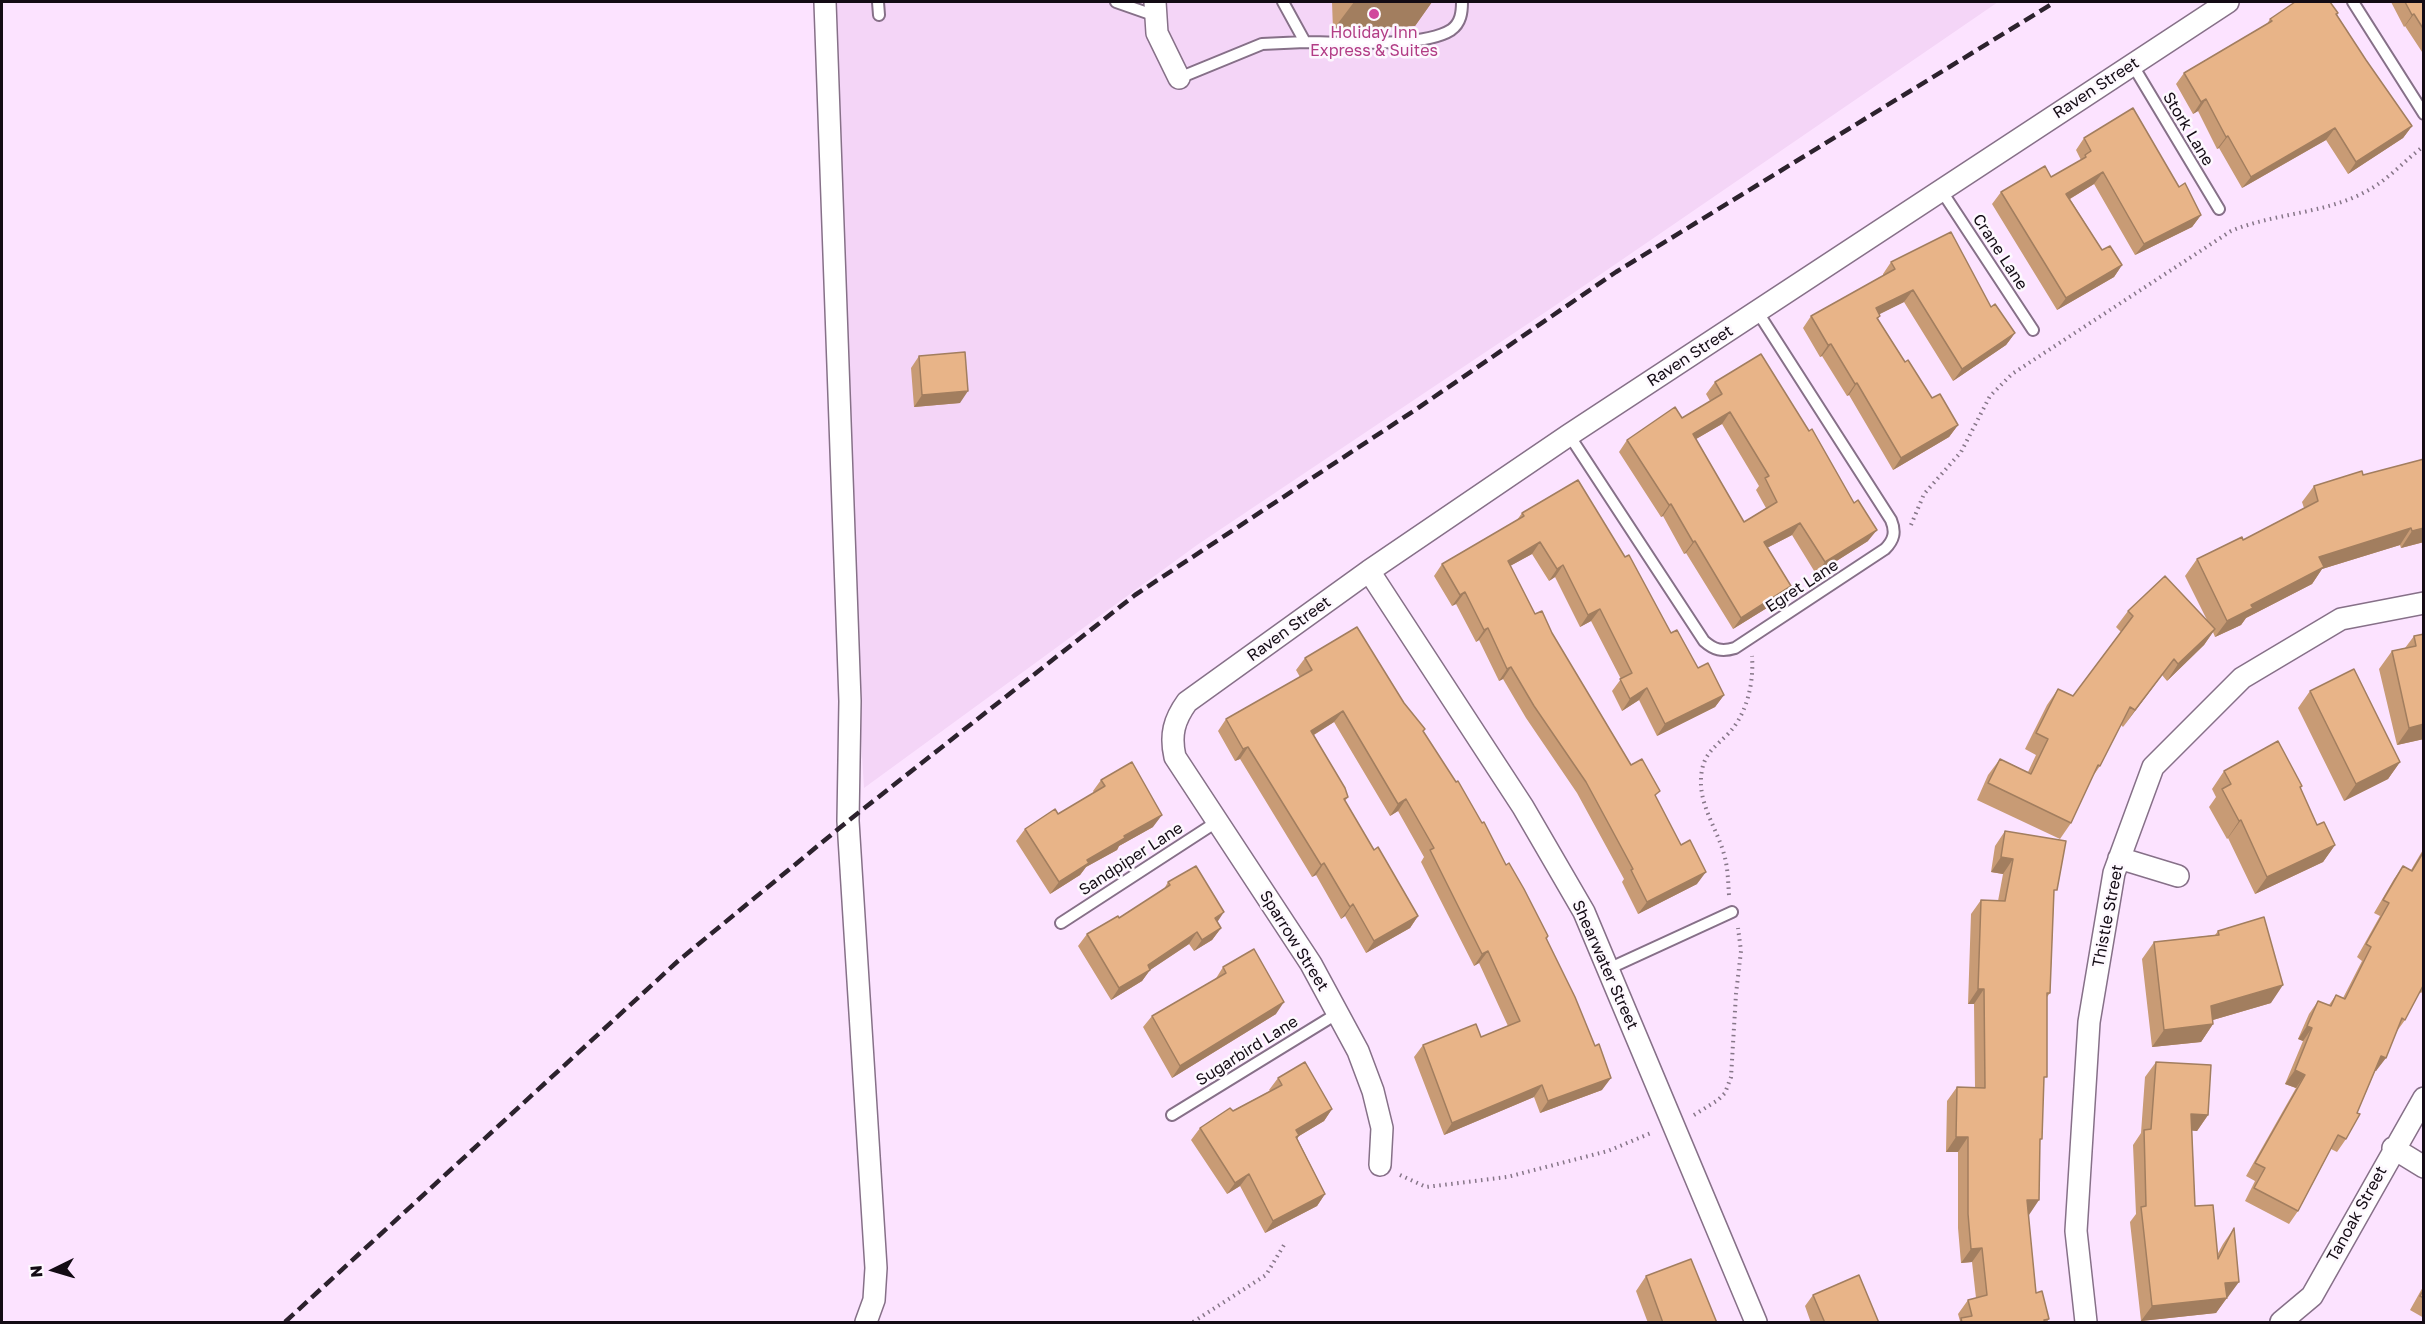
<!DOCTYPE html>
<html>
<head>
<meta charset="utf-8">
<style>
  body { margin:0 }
  #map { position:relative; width:2425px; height:1324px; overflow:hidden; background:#fce3ff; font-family:"Golos Text",sans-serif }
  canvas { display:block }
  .frame { position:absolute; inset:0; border:3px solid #130b14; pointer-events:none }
  .north { position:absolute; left:24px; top:1240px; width:60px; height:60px; -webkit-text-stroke:4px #fdf8fe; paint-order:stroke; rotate:265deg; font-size:16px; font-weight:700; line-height:24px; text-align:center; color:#130b14 }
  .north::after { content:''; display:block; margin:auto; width:21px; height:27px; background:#130b14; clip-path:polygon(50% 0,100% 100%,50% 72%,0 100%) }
</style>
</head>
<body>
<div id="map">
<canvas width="2425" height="1324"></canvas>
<div class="frame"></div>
<div class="north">N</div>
</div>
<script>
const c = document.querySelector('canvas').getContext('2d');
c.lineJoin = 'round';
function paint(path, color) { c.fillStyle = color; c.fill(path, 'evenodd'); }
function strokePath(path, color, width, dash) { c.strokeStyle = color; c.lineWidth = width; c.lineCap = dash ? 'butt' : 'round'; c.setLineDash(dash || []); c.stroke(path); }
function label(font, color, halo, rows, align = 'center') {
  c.font = font + ' "Golos Text",sans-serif'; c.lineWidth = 5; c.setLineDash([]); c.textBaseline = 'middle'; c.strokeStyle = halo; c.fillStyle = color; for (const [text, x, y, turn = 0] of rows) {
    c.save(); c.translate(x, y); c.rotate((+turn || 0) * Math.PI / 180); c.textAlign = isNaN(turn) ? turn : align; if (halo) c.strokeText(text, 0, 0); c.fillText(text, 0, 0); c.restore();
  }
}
const built = new Path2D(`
  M825 2H1998L1553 307 1197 545 864 788 833 282Z`);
const path = new Path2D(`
  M1911 525 1924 494 1961 452 1990 396 2012 374 2231 231C2274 213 2324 214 2365 192 2387 181 2404 161 2424 146
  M1729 895C1728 881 1728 868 1724 854 1716 826 1696 801 1702 770 1705 753 1716 746 1728 734 1747 714 1754 683 1752 656
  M1694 1115 1718 1100 1725 1093 1731 1077 1736 994 1741 951 1738 928
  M1400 1175 1426 1187 1507 1177 1608 1151 1651 1133
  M1193 1322 1266 1275 1284 1245`);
const service = new Path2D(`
  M878 2 879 15
  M1116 2 1156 16
  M1283 2 1305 42C1340 42 1423 48 1451 30 1461 23 1462 12 1462 2
  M2353 2 2424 114
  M2132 64 2219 209
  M1179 78 1262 44 1305 42
  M1941 190 2033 330
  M1569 435 1704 641C1714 650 1722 652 1735 648L1885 549C1894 540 1896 532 1891 520L1757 311
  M1061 923 1218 821
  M1608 969 1732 912
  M1172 1115 1338 1013`);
const minor = new Path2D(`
  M825 2 850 701 848 821 876 1268 874 1300 866 1322
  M1155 2 1157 33 1179 78
  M1369 571 1523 807 1584 912 1756 1322
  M2119 858 2178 876
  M2393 1148 2424 1167
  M1380 1165 1382 1128 1373 1091 1358 1051 1311 964 1175 757C1170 735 1174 720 1187 702L1369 571 1569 435 2228 2
  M2086 1322 2076 1231 2089 1022 2114 873 2153 767 2242 678 2341 619 2424 603
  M2281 1322 2312 1296 2424 1098`);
const rail = new Path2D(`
  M285 1322 678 961 848 821 1135 595 1418 408 1616 272 2055 2`);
const wall = new Path2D(`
  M1332 2H1432L1415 26 1333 30Z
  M2391 2H2424V55L2405 26 2404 27Z
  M2338 13 2337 15 2366 60 2412 126 2403 138 2348 174 2326 140 2242 188 2219 148 2217 149 2198 111 2193 114 2176 84 2184 73 2267 24 2270 19Z
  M2084 138 2179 187 2201 215 2192 227 2135 255 2094 184 2070 199 2102 250 2122 265 2114 277 2057 310 1992 204 2001 192 2051 177 2081 160 2076 150Z
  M1891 262 1991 307 2015 333 2006 345 1953 381 1904 302 1879 314 1880 316 1878 319 1905 362 1932 398 1958 425 1949 437 1893 470 1849 395 1847 396 1822 356 1820 357 1803 328 1811 316 1883 276V274Z
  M919 356 960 403 914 407 911 368Z
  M1715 382 1868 541 1816 574 1792 535 1767 548 1783 598 1733 629 1686 553 1684 554 1663 516 1661 517 1619 452 1627 440 1682 418 1710 401 1706 394ZM1722 424 1759 486 1756 490 1766 508 1744 522 1696 439Z
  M2424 459V542L2401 548 2400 545 2322 569 2312 584 2246 618 2241 625 2215 637 2213 632 2204 645 2167 681 2162 675 2123 727 2121 725 2100 766 2093 776 2071 823 2060 839 1977 800 1988 775 2000 759 2028 772 2036 755 2025 749 2047 705 2058 689 2073 696 2121 632 2116 627 2128 611 2207 620 2185 576 2197 559 2243 540 2304 508 2302 502 2314 486 2363 475Z
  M1522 513 1671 633 1698 668 1724 695 1715 707 1657 736 1639 700 1622 711 1612 691 1621 679 1591 621 1580 627 1555 577 1549 581 1532 554 1510 566 1535 614 1552 633 1631 765 1656 797 1697 884 1638 914 1622 882 1624 879 1577 793 1526 718 1503 679 1499 681 1479 640 1476 642 1456 604 1452 606 1434 576 1442 564 1517 520Z
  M2424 634V739L2397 745 2379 669 2392 651 2405 648 2414 636Z
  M1305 658 1404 703 1506 865 1548 936 1547 939 1602 1090 1540 1113 1534 1097 1444 1135 1414 1057 1423 1045 1481 1037 1508 1026 1479 963 1474 966 1421 862 1424 857 1398 811 1390 816 1334 722 1314 735 1348 797 1345 801 1374 850 1418 916 1410 928 1366 953 1345 916 1341 919 1316 875 1312 877 1240 759 1235 761 1218 731 1226 719 1300 677 1296 670Z
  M2310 691 2400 762 2388 779 2344 801 2298 708Z
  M2224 771 2302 786 2300 789 2317 825 2335 845 2323 862 2255 894 2228 838 2227 839 2209 807 2216 797 2212 789Z
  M1101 780 1153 827 1119 846 1117 850 1086 867 1080 875 1050 894 1016 841 1025 829 1058 814 1094 793 1093 791Z
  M2005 831 2054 895 2050 993 2047 997 2044 1080 2040 1143 2028 1215 2036 1293 2049 1319 2046 1323H1958L1960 1321 1958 1314 1968 1300 1976 1298 1972 1262 1961 1263 1958 1228V1152H1946L1947 1101 1957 1087H1975L1974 1004H1968L1971 914 1981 900 1998 901 2003 874 1991 872 1995 846Z
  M2424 848V990L2421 993 2419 992 2405 1020 2397 1031 2376 1071H2375L2346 1139 2337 1152 2331 1149 2298 1211 2289 1224 2245 1201 2255 1181 2246 1176 2296 1088 2285 1084 2303 1041 2298 1039 2309 1014 2318 1001 2329 1005 2336 995 2343 998 2362 961 2357 957 2380 916 2374 913 2394 879 2403 866 2411 870Z
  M1168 882 1217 922 1221 928 1212 940 1194 951 1189 944 1150 970 1142 981 1111 1000 1078 946 1087 934 1119 918 1164 889Z
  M2218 931 2271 1003 2213 1020V1024L2201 1042 2152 1047 2142 959 2154 942 2215 935Z
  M1223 967 1276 1014 1172 1078 1143 1027 1152 1016 1215 980Z
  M2156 1062 2208 1115 2197 1131 2192 1130 2195 1206 2217 1255 2223 1244 2234 1228 2228 1297H2227L2216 1313 2141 1321 2130 1222 2136 1214 2133 1145 2141 1133 2145 1077Z
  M1278 1078 1332 1109 1324 1121 1299 1136 1297 1138 1325 1194 1317 1206 1265 1233 1240 1186 1227 1194 1191 1140 1200 1128 1270 1091 1269 1090Z
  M1646 1276 1717 1323H1648L1636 1291Z
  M2424 1285V1318L2410 1310Z
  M1813 1295 1879 1323H1811L1805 1306Z`);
const shadedWall = new Path2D(`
  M1354 2H1432L1415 26 1333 30Z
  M2414 14 2405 26 2404 27 2412 15Z
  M2206 99 2198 111 2193 114 2201 102Z
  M2412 126 2403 138 2348 174 2356 162Z
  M2335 128 2326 140 2242 188 2251 177Z
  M2228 136 2219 148 2217 149 2226 137Z
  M2103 172 2094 184 2058 206 2066 194Z
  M2201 215 2192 227 2135 255 2144 244Z
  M2122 265 2114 277 2057 310 2066 298Z
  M1913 290 1904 302 1868 320 1876 308Z
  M2015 333 2006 345 1953 381 1962 369Z
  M1831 344 1822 356 1820 357 1828 345Z
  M1857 383 1849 395 1847 396 1855 384Z
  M968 391 960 403 914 407 922 395Z
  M1730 412 1722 424 1684 446 1693 434Z
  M1958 425 1949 437 1893 470 1901 458Z
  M1671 504 1663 516 1661 517 1669 505Z
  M1800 523 1792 535 1755 554 1764 542Z
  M2411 528 2400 545 2322 569 2312 584 2246 618 2241 625 2215 637 2227 621 2319 557Z
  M2424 528V542L2401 548 2412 531Z
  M1877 530 1868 541 1816 574 1825 562Z
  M1695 541 1686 553 1684 554 1693 542Z
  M1540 542 1532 554 1499 572 1508 561Z
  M1563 565 1555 577 1549 581 1557 569Z
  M1791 586 1783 598 1733 629 1741 618Z
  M1465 592 1456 604 1452 606 1460 595Z
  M1600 609 1591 621 1580 627 1588 615Z
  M1488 628 1479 640 1476 642 1484 630Z
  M2215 629 2204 645 2167 681 2178 664Z
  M2174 659 2123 727 2135 710Z
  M1511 667 1503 679 1499 681 1507 669Z
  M1647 688 1639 700 1622 711 1630 699Z
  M1724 695 1715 707 1657 736 1665 724Z
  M1343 711 1334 722 1302 742 1311 731Z
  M2424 724V739L2397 745 2409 728Z
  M1248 747 1240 759 1235 761 1243 749Z
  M2400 762 2388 779 2344 801 2356 784Z
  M1406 799 1398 811 1390 816 1398 804Z
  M1162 815 1153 827 1119 846 1117 850 1086 867 1080 875 1050 894 1059 882 1087 860 1124 836Z
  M2241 820 2228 838 2227 839 2239 821Z
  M2335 845 2323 862 2255 894 2267 877Z
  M2001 857 2013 859 2003 874 1991 872Z
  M1324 863 1316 875 1312 877 1321 865Z
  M1706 872 1697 884 1638 914 1647 902Z
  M1353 904 1345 916 1341 919 1350 907Z
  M1224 912 1216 924 1215 918Z
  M1418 916 1410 928 1366 953 1374 941Z
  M1221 928 1212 940 1194 951 1202 940Z
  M1197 932 1189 944 1150 970 1142 981 1111 1000 1119 988 1148 965Z
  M1488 951 1479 963 1474 966 1482 954Z
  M2283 985 2271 1003 2199 1024 2211 1006Z
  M1978 989H1984L1974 1004H1968Z
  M1284 1002 1276 1014 1172 1078 1180 1066Z
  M2213 1024 2201 1042 2152 1047 2164 1030Z
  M2307 1026 2312 1028 2303 1041 2298 1039Z
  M2381 1056 2386 1058 2376 1071 2371 1069Z
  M2295 1070 2305 1075 2296 1088 2285 1084Z
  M1611 1078 1602 1090 1540 1113 1548 1101Z
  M1542 1085 1534 1097 1444 1135 1452 1123Z
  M1332 1109 1324 1121 1299 1136 1291 1147 1296 1130Z
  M2191 1114 2208 1115 2197 1131 2181 1130Z
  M1956 1137H1968L1958 1152H1946Z
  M1249 1174 1240 1186 1227 1194 1235 1183Z
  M1325 1194 1317 1206 1265 1233 1273 1221Z
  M2027 1200H2039L2029 1215H2017Z
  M1982 1248 1972 1262 1961 1263 1971 1249Z
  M2239 1282 2228 1297 2215 1298 2225 1283Z
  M2227 1298 2216 1313 2141 1321 2152 1306Z`);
const building = new Path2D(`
  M2295 2H2330L2338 13 2336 14 2366 60 2412 126 2356 162 2335 128 2251 177 2228 136 2226 137 2206 99 2201 102 2184 73 2272 21 2270 19Z
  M2405 2H2424V30L2414 14 2412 15Z
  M2133 108 2179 187 2185 183 2201 215 2144 244 2103 172 2066 194 2102 250 2110 246 2122 265 2066 298 2001 192 2045 166 2051 177 2086 157 2085 155 2091 151 2084 138Z
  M1951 232 1991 307 1995 304 2015 333 1962 369 1913 290 1876 308 1880 316 1877 318 1905 362 1908 360 1932 398 1940 394 1958 425 1901 458 1857 383 1855 384 1831 344 1828 345 1811 316 1895 269 1891 262Z
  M965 352 968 391 922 395 919 356Z
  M1761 354 1809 431 1812 429 1854 503 1858 500 1877 530 1825 562 1800 523 1764 542 1791 586 1741 618 1695 541 1693 542 1671 504 1669 505 1627 440 1675 407 1682 418 1722 394 1715 382ZM1730 412 1769 476 1765 478 1777 502 1744 522 1693 434Z
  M2424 459V528L2412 531 2411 528 2319 557 2324 567 2251 605 2253 608 2227 621 2197 559 2242 537 2243 540 2318 501 2314 486 2362 471 2363 475Z
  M1578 480 1625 557 1629 555 1671 633 1677 630 1698 668 1708 663 1724 695 1665 724 1647 688 1630 699 1620 679 1632 673 1600 609 1588 615 1563 565 1557 569 1540 542 1508 561 1535 614 1542 611 1552 633 1631 765 1642 759 1660 791 1655 795 1681 845 1690 840 1706 872 1647 902 1631 870 1633 869 1586 782 1534 706 1511 667 1507 669 1488 628 1484 630 1465 592 1460 595 1442 564 1524 516 1522 513Z
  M2165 576 2215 629 2178 664 2174 659 2135 710 2130 707 2100 766 2098 765 2071 823 1988 783 2000 759 2031 774 2048 739 2036 733 2058 689 2073 696 2133 616 2128 611Z
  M1357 627 1404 703 1425 729 1423 731 1456 782 1458 781 1482 823 1484 822 1506 865 1509 863 1524 889 1548 936 1546 938 1575 997 1595 1046 1599 1044 1611 1078 1548 1101 1542 1085 1452 1123 1423 1045 1476 1024 1481 1037 1520 1021 1488 951 1482 954 1430 850 1434 848 1406 799 1398 804 1343 711 1311 731 1345 788 1348 797 1344 799 1374 850 1378 847 1418 916 1374 941 1353 904 1350 907 1324 863 1321 865 1248 747 1243 749 1226 719 1312 670 1305 658Z
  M2424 634V724L2409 728 2392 651 2416 646 2414 636Z
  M2354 669 2400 762 2356 784 2310 691Z
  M2278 741 2302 786 2300 787 2317 825 2324 822 2335 845 2267 877 2241 820 2239 821 2222 789 2231 784 2224 771Z
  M1132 762 1162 815 1124 836 1125 838 1087 860 1089 863 1059 882 1025 829 1055 809 1058 814 1105 786 1101 780Z
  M2005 831 2066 841 2057 890H2054L2050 993H2047V1077H2044L2042 1139H2040L2039 1200H2027L2036 1293 2042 1291 2049 1319 2044 1320 2045 1323H1962L1961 1318 1972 1316 1968 1300 1987 1295 1982 1248 1971 1249 1968 1214V1137H1956L1957 1087 1985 1088 1984 989H1978L1981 900 2005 901 2013 859 2001 857Z
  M2424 851V984L2405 1020 2402 1018 2386 1058 2381 1056 2357 1113 2360 1114 2346 1139 2338 1135 2298 1211 2254 1188 2265 1168 2255 1163 2305 1075 2295 1070 2312 1028 2307 1026 2318 1001 2331 1006 2336 995 2345 999 2371 947 2366 944 2389 903 2383 900 2403 866 2412 871Z
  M1196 866 1224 912 1215 918 1221 928 1202 940 1197 932 1148 965 1150 970 1119 988 1087 934 1118 916 1119 918 1170 885 1168 882Z
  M2264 917 2283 985 2211 1006 2213 1024 2164 1030 2154 942 2219 935 2218 931Z
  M1254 949 1284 1002 1180 1066 1152 1016 1226 973 1223 967Z
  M1305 1062 1332 1109 1296 1130 1299 1135 1296 1137 1325 1194 1273 1221 1249 1174 1235 1183 1200 1128 1230 1108 1233 1111 1282 1085 1278 1078Z
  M2156 1062 2211 1065 2208 1115 2191 1114 2195 1206 2213 1205 2218 1259 2234 1228 2239 1282 2225 1283 2227 1298 2152 1306 2141 1207 2146 1206 2144 1130 2151 1129Z
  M1691 1259 1717 1323H1663L1646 1276Z
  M1859 1275 1879 1323H1825L1813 1295Z
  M2424 1289V1298L2420 1296Z`);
const markers = [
  [1374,14,6,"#d1479c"]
];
const hotelNames = [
  ["Holiday Inn",1374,33],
  ["Express & Suites",1374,51]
];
const streetNames = [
  ["Raven Street",2096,88,-33],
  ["Stork Lane",2188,129,59],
  ["Crane Lane",2000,252,57],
  ["Raven Street",1690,356,-33],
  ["Egret Lane",1802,586,-33],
  ["Raven Street",1289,629,-36],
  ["Sandpiper Lane",1131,859,-33],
  ["Thistle Street",2108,916,-79],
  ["Sparrow Street",1294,941,58],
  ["Shearwater Street",1605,965,66],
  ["Sugarbird Lane",1247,1051,-32],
  ["Tanoak Street",2357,1214,-61]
];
paint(built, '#f4d5f7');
strokePath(service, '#867088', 14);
strokePath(minor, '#867088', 24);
strokePath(path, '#867688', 4, [1.5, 4.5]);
strokePath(service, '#fff', 10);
strokePath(minor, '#fff', 21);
strokePath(rail, '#2c222d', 4.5, [12, 6]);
paint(wall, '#c89b75');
paint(shadedWall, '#a27e5f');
paint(building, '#e8b488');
strokePath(building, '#a27e5f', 1.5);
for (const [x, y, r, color] of markers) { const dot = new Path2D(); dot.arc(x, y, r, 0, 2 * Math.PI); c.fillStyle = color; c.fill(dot); strokePath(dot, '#fdf8fe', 2); }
label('16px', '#b23c85', '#fdf8fe', hotelNames);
label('16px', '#130b14', '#fdf8fe', streetNames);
</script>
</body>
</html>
